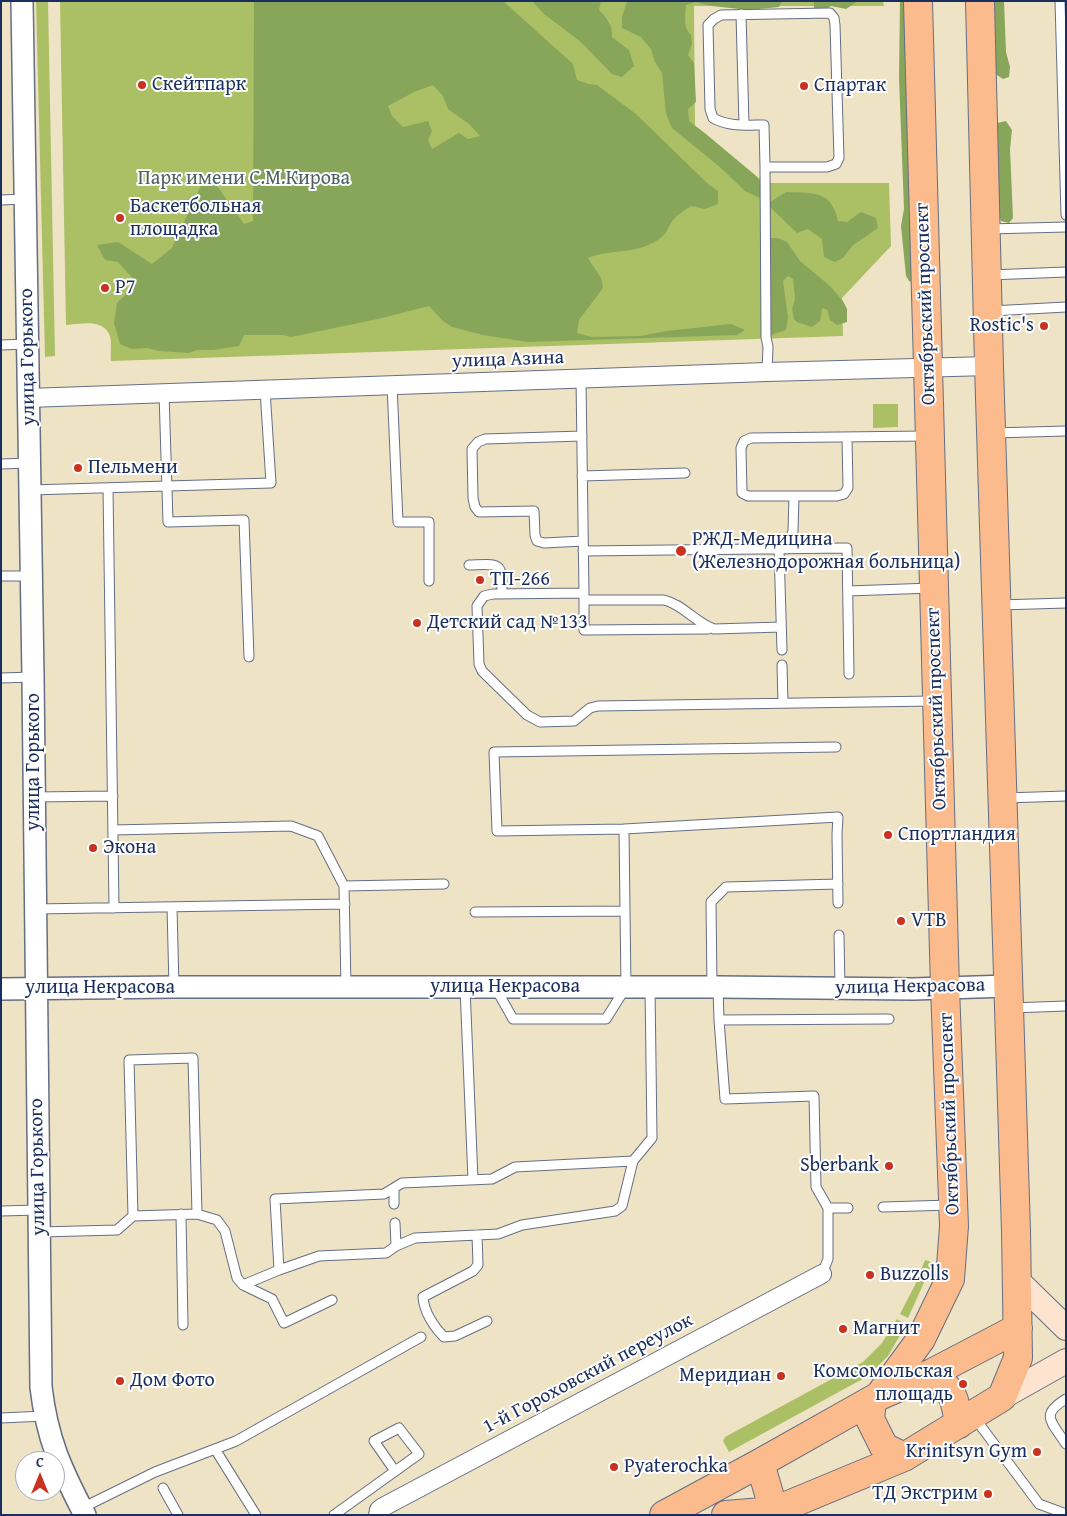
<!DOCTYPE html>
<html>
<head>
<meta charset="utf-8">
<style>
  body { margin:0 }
  #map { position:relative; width:1067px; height:1516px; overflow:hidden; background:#efe3c5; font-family:"Gentium Book Plus",serif }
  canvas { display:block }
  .frame { position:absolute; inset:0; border:2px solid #1b2f5e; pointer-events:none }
  .north { position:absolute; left:15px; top:1451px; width:50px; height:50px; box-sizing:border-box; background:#fff; border:1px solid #a4acbf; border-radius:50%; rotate:0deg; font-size:14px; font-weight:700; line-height:20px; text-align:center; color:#1b2f5e }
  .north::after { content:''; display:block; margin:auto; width:18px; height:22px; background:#c8321e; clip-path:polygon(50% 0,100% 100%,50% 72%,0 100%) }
</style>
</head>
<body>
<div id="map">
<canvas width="1067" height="1516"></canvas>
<div class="frame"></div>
<div class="north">С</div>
</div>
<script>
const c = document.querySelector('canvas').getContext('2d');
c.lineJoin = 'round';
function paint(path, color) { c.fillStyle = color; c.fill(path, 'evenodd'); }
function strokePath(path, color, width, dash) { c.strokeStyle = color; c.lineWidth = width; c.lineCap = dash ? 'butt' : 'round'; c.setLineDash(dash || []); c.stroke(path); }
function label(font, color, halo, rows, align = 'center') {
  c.font = font + ' "Gentium Book Plus",serif'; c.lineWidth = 4; c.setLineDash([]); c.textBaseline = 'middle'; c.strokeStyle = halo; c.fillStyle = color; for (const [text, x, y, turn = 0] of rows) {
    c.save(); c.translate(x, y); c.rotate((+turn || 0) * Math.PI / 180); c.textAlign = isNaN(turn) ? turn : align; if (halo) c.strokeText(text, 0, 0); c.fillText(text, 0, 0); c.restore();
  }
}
const green = new Path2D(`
  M36 1H48L55 356 45 357Z
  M60 1H883L884 6H694L695 126 765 183H889L891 246 842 298 843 336 111 361C110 354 112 344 110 336 104 318 79 324 66 325Z
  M873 404H898V427L873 428Z
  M925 1260 931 1262 932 1265 908 1318 900 1314 916 1283Z
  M897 1319 906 1325 888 1356 868 1376 729 1452 723 1441 725 1437 863 1362 882 1343Z`);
const forest = new Path2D(`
  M254 1H503L573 64 577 80 589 84 597 85 636 114 707 183 718 191V204L705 209 691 206C685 210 677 215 673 220 666 230 667 235 656 241 636 254 610 249 588 258L601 278 603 288 579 320 577 333 592 337 641 336 666 331 731 324 745 330 737 335 528 342 483 335 452 327 443 321 429 306 378 319 291 337 283 335H244L239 346 213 350H197L189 353 159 351 147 348 132 349 120 344 114 323 117 303 137 283 118 262 105 260 97 245 118 242 152 264 172 248 207 172 244 224 253 221ZM433 85 443 96 448 109 469 124 480 136 468 139 459 133 432 149 428 140 432 131 428 121 403 127 392 116 388 106 414 92Z
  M532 1H601L599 10C607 18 613 26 612 37L629 50 634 66 622 77 612 74 581 42 544 14Z
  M627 1H782L779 7 748 10 712 6 695 2 686 5C685 15 683 28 691 35L692 44 688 55 694 63 696 102 688 109 689 121 706 134 756 176 769 193 760 198 745 191 721 168 672 128 666 114 662 73 655 62 651 49 641 37 622 28V17Z
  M814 1H858L846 9 831 6 822 11 814 9Z
  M900 1H910L914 283 909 281 906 276 901 226 904 209 899 78Z
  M993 1H1004L1006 52 1010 67 1009 77 1003 79 994 73Z
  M1006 121 1012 130 1010 149 1013 218 1009 223 1001 221 999 214 994 138 997 123Z
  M786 192C812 193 832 190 838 221L847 222 861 212 876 218 878 228 852 246 843 258 835 262 824 257 822 239 808 229 797 233 767 204Z
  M770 238H778L787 242 800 261 830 286 843 301 847 309V322L837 325 830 320 827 310 822 308 820 321 812 327 797 322 794 319 792 309 795 299 793 279 788 276 783 281 788 317 786 330 771 335 769 321 768 248Z`);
const service = new Path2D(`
  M1060 1 1066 215
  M741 14 744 125
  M765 167 764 125C747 125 729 127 713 118L710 109 708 25 714 19 721 15 830 13 834 18 835 25 839 158 836 164 827 167H765L766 337 768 347 767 372
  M1 200 25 199
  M988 229 1066 227
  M989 275 1066 272
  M991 311 1066 307
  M1 345 28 344
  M581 379 584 593 493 594 484 596 477 606 479 664 482 671 527 715 540 722 574 721 590 708 598 706 934 701
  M392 385 398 522H429V581
  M164 393 168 522 244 520 249 657
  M993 433 1066 431
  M582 436 485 439 478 442 472 449 473 498 475 507 479 512 534 511 535 535 537 541 544 543 583 541
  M847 437 848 488 844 494 837 496H748L742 493 741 448 744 441 751 438 927 436
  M1 464 29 463
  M582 476 685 473
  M108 488 114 908
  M30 490 271 483 265 390
  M779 549 782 650
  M787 549 793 531 794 496
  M583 551 847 548 849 674
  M469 565C501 564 502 561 502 594
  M1 576H31
  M848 591 932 588
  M584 595V630L708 629
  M584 600H664C684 605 694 622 714 629L781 627
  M999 605 1066 603
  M782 665 783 703
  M1 678 33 677
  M34 797 113 796
  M1005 798 1066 796
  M624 829 838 817 837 834 838 903
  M113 830 291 826 318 836 344 886
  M172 907 174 987
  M35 909 345 904
  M625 911 624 829 497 831 494 752 836 747
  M475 912 625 911 626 987 606 1019H513L495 987
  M839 935 840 988
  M346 987 344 886 444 884
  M465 987 473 1180
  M712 987 711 902 726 887 838 884
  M718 987 719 1020 725 1099 814 1096 816 1187 828 1208V1259L822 1274
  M1011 1008 1066 1006
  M719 1020 889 1019
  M394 1188V1204
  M883 1207 951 1205
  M828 1208H848
  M1 1211 38 1210
  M181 1214 183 1325
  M197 1214 217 1220 225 1231 237 1278 243 1285 272 1299 284 1323 332 1300
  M395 1223 396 1246
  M40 1232 117 1230 133 1216 197 1214 193 1058 129 1060 133 1216
  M477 1235 478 1265 473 1271 423 1297C424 1312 434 1327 444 1337L455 1336 487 1321
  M279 1270 319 1256 386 1253 396 1246 415 1238 498 1234 522 1225 615 1211 622 1206 633 1161
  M243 1285 279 1270 275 1199 384 1194 402 1183 492 1179 515 1167 633 1161 652 1138 650 987
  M1066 1399C1039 1415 1052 1422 1066 1444
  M974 1417 1039 1504 1066 1514
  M1 1418 45 1416
  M215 1449 256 1515
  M163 1488 178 1515
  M82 1508 155 1472 236 1441 421 1337
  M334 1515 419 1454 399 1428 374 1441 395 1471`);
const minor = new Path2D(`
  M28 398 767 372 989 366
  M378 1515 379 1510 383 1507 822 1274`);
const tertiary = new Path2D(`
  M22 1 33 677 41 1387C47 1439 61 1469 85 1515
  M1 989 174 987H718L913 989 1008 986`);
const secondary = new Path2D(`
  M1017 1280 1066 1328
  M1002 1397 1066 1361`);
const primary = new Path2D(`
  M932 1373C953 1391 955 1397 959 1424
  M879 1396 921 1339 950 1279 954 1226 945 988 918 1
  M872 1401 870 1419 884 1447 904 1457
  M760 1463 774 1511
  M664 1515 760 1463 879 1396 932 1373 1018 1328
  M726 1515 774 1511 904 1457 1002 1397 1018 1358 1016 1231 989 366 980 1`);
const markers = [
  [142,85,5,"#c8321e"],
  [804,86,5,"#c8321e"],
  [120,218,5,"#c8321e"],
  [105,288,5,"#c8321e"],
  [1044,326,5,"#c8321e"],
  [78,468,5,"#c8321e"],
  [681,551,6,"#c8321e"],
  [480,580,5,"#c8321e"],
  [417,623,5,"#c8321e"],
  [888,835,5,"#c8321e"],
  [93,848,5,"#c8321e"],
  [901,921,5,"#c8321e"],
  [889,1166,5,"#c8321e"],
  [870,1275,5,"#c8321e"],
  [843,1329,5,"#c8321e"],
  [781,1376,5,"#c8321e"],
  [120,1381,5,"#c8321e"],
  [963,1384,5,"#c8321e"],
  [1037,1452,5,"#c8321e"],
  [614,1467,5,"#c8321e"],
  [988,1494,5,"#c8321e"]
];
const poiNames = [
  ["Скейтпарк",152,85],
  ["Спартак",814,86],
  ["Баскетбольная",130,207],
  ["площадка",130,230],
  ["Р7",115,288],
  ["Rostiс's",1034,326,"right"],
  ["Пельмени",88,468],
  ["РЖД-Медицина",692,540],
  ["(Железнодорожная больница)",692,563],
  ["ТП-266",490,580],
  ["Детский сад №133",427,623],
  ["Спортландия",898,835],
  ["Экона",103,848],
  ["VTB",911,921],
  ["Sberbank",879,1166,"right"],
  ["Buzzolls",880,1275],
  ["Магнит",853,1329],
  ["Комсомольская",953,1372,"right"],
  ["площадь",953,1395,"right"],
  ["Меридиан",771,1376,"right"],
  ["Дом Фото",130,1381],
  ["Krinitsyn Gym",1027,1452,"right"],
  ["Pyaterochka",624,1467],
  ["ТД Экстрим",978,1494,"right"]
];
const parkNames = [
  ["Парк имени С.М.Кирова",244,179]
];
const streetNames = [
  ["Октябрьский проспект",926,304,-92],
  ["улица Горького",28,357,-91],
  ["улица Азина",508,360,-2],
  ["Октябрьский проспект",937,709,-92],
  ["улица Горького",34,762,-90],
  ["улица Некрасова",505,987],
  ["улица Некрасова",910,987,-1],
  ["улица Некрасова",100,988],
  ["Октябрьский проспект",950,1114,-92],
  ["улица Горького",38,1167,-91],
  ["1-й Гороховский переулок",588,1374,-28]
];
paint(green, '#abbf64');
paint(forest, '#88a65a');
strokePath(service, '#656e82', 11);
strokePath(minor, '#656e82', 20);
strokePath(tertiary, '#656e82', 24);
strokePath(secondary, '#656e82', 26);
strokePath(primary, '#656e82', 30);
strokePath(service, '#fff', 9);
strokePath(minor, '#fff', 18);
strokePath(tertiary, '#fff', 21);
strokePath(secondary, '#fde4d1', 24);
strokePath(primary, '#fbbb8c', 28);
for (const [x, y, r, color] of markers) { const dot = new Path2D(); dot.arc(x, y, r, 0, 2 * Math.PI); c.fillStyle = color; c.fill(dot); strokePath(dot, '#fff', 2); }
label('20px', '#1b2f5e', '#fff', poiNames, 'left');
label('20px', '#4d6160', '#fff', parkNames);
label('20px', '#1b2f5e', '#fff', streetNames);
</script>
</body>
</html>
